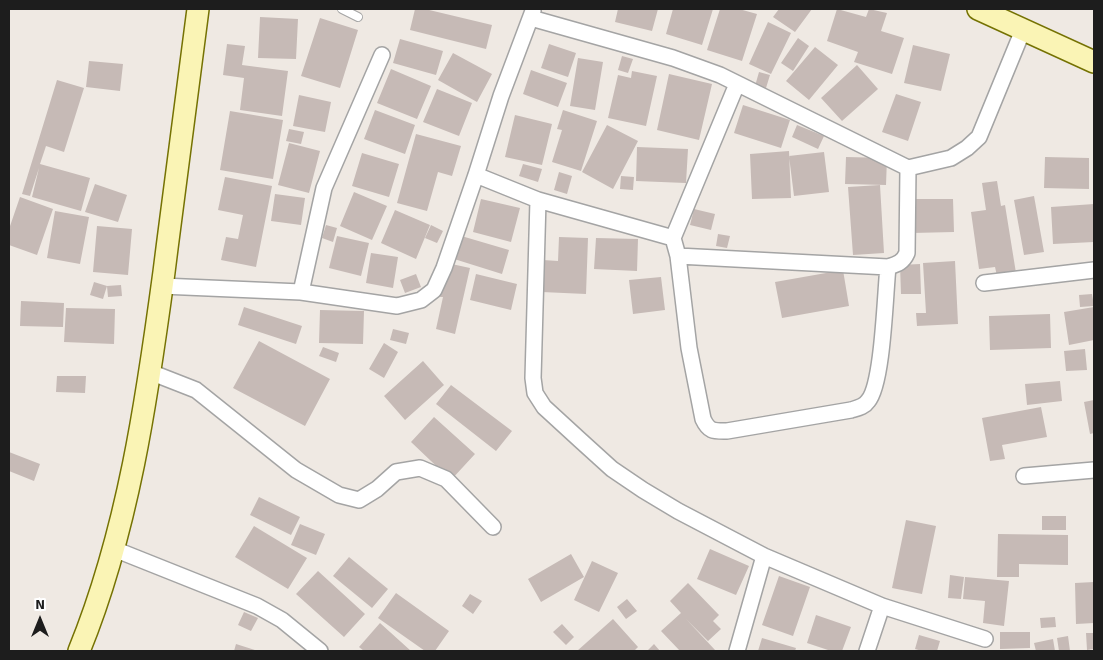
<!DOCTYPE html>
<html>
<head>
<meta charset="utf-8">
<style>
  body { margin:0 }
  #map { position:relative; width:1103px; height:660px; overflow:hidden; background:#efe9e3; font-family:Signika,sans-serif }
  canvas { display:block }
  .frame { position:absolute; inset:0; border:10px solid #1d1d1d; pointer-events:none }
  .north { position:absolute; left:15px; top:595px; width:50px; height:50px; -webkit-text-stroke:4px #fff; paint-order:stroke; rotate:0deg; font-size:14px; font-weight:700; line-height:20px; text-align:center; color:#1d1d1d }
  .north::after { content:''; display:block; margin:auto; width:18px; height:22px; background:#1d1d1d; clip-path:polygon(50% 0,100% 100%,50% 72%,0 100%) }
</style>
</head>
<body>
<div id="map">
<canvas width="1103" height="660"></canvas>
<div class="frame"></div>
<div class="north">N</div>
</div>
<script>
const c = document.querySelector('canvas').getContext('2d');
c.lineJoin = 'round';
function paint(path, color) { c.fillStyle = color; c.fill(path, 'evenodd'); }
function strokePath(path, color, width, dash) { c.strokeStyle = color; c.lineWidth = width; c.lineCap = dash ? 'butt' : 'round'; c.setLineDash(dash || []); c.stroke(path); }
const building = new Path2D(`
  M415 9H425L492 25 486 49 410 30Z
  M618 9H658L652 31 615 22Z
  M673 9H713L702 45 666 34Z
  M720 9H739L757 14 742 61 707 50Z
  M779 9H812L795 32 773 17Z
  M837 9 866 17 869 9 887 13 881 31 904 38 892 74 854 62 858 52 827 41Z
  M260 17 298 19 296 59 258 58Z
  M320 18 358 30 340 88 301 76Z
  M768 22 791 33 771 74 749 64Z
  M798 38 809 46 793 71 781 63Z
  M400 39 443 51 436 75 393 63Z
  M227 44 245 46 242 65 288 71 282 116 240 110 244 78 223 75Z
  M549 44 576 53 568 77 541 68Z
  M913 45 950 54 941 91 904 83Z
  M815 47 838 65 809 100 786 81Z
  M453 53 492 74 477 102 438 80Z
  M622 56 633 59 628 73 618 70Z
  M578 58 603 62 595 110 570 106Z
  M89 61 123 64 120 91 86 87Z
  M857 65 878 89 842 121 821 98Z
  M391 69 431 86 417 119 377 103Z
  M531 70 567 83 558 107 523 94Z
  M632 71 657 76 646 126 608 118 618 75 631 78Z
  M759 72 770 75 766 88 755 86Z
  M669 74 712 84 699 140 657 130Z
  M57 80 84 88 64 152 46 146 40 164 90 178 81 211 32 197 39 168 30 196 22 194Z
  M437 89 472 103 459 136 423 122Z
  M896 94 921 102 908 141 882 132Z
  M299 95 331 102 325 132 293 126Z
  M743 105 790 120 781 148 734 133Z
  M375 110 415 125 405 154 364 139Z
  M563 110 597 121 581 171 552 162 562 130 557 129Z
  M230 111 283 120 273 179 220 170Z
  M515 115 552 124 542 165 505 157Z
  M607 125 638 141 613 189 582 172Z
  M797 125 824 136 818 149 792 137Z
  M289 129 304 132 301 144 286 141Z
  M416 134 461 146 452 176 438 172 427 211 397 203Z
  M289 143 320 151 309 193 278 185Z
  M637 147 688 149 686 183 636 181Z
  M789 151 791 198 752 199 750 154Z
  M824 152 829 192 794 196 789 156Z
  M362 153 399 164 389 197 352 186Z
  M846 157 887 158 886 185 845 184Z
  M1045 157 1089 158V189L1044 188Z
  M523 164 542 169 538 182 519 176Z
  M559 172 572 176 567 194 554 190Z
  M621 176 634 177 633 190 620 189Z
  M225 177 272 186 256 267 221 260 226 237 238 239 243 215 218 210Z
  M997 181 1001 206 1005 205 1016 273 997 276 995 267 979 269 971 212 986 210 982 183Z
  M95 184 127 195 118 222 85 212Z
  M880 185 884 253 853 255 848 187Z
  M354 192 387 206 372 240 340 226Z
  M275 194 305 198 301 225 271 221Z
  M1034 196 1044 252 1024 255 1014 200Z
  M20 197 53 209 37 255 9 245V229Z
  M481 199 520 208 511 242 473 232Z
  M912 199H953L954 232 912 233Z
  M1094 204V242L1053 244 1051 207Z
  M694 209 715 214 711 230 690 225Z
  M395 210 430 225 416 259 381 243Z
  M55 211 89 217 80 264 47 258Z
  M326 225 337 228 333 242 322 238Z
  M431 225 443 231 437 243 425 238Z
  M97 226 132 229 128 275 93 272Z
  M718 234 730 236 727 248 716 246Z
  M458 235 509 250 502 274 451 258Z
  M337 236 369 243 361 276 329 268Z
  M559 237 588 238 586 294 542 292 543 260 558 261Z
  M596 238 638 239 637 271 594 269Z
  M371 253 398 257 393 288 366 283Z
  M955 261 958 324 917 326 916 313H926L923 263Z
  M447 263 470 268 455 334 436 329 443 297H440Z
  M920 264 921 294H901L900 265Z
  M843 270 849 306 782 318 775 282Z
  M416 274 421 287 405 293 400 280Z
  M476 274 517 284 511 310 470 300Z
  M661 277 665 310 633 314 629 280Z
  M94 282 107 286 103 299 90 295Z
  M121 285 122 296 108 297 107 286Z
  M1092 294 1094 306 1080 307 1079 295Z
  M21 301 64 303 63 327 20 326Z
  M244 307 302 326 296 344 238 325Z
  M1094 307V340L1069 345 1064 312Z
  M66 308 115 309 114 344 64 342Z
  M320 310 364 311 363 344 319 343Z
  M1050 314 1051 348 990 350 989 316Z
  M393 329 409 333 406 344 390 340Z
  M259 341 330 379 305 426 233 388Z
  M384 343 398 352 384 378 369 369Z
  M323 347 339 353 336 362 319 356Z
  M1085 349 1087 370 1066 371 1064 351Z
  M423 361 444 385 405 420 384 396Z
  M57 376H86L85 393 56 392Z
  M1060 381 1062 401 1027 405 1025 384Z
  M451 385 512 431 496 451 436 404Z
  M1094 400V433L1090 434 1084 402Z
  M1041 407 1047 437 1002 445 1005 459 990 461 982 418Z
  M434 417 475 454 451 480 411 442Z
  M9 452 40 464 34 481 9 471Z
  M259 497 300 517 291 535 250 515Z
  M1042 516H1066V530H1042Z
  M906 520 936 526 922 594 892 588Z
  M300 524 325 534 316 555 291 545Z
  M254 526 307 558 288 589 235 557Z
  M998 534 1068 535V565L1019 564V577H997Z
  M710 549 749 566 736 595 697 579Z
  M571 554 584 577 541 602 528 579Z
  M349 557 388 589 372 608 333 576Z
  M592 561 618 573 599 612 574 600Z
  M318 571 365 614 344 637 296 594Z
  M950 575 964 577 961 599 948 598Z
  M779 576 810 587 793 636 762 625Z
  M965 577 1009 581 1004 626 983 623 985 601 963 599Z
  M1094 582V623L1076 624 1075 583Z
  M688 583 719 615 713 621 721 629 708 641 686 619 716 651H680L661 631 681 613 670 601Z
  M396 593 449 631 435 651H425L378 618Z
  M470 594 482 601 473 614 462 606Z
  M627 599 637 611 626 619 617 607Z
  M244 612 258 618 251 631 238 625Z
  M816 615 851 627 842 651H831L807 643Z
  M1055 617 1056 627 1041 628 1040 618Z
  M613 619 638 647 634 651H577Z
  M380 623 411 651H364L359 647Z
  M562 624 574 637 566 645 553 632Z
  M1000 632H1030V648L1000 649Z
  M1086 633H1094V649L1087 650Z
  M919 635 940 641 937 651H922L915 649Z
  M1068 636 1070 651H1059L1057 638Z
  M762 638 796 648 795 651H758Z
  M1053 639 1055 651H1036L1034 643Z
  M236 644 258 651H234Z
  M654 644 660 651H647Z`);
const lane = new Path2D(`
  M342 9 358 17`);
const street = new Path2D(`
  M531 18 673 58 720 75 908 168 951 158 967 148 979 137 1023 30
  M737 84 673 238 678 256 689 348 703 419C709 432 714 431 727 431L851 410C858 408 864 407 868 401 883 384 885 294 888 267
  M476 175 538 200 673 238
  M538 200 533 378 535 393 544 407 580 440 612 469 643 490 678 511 764 556 882 606 985 639
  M678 256 888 267C898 264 903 262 907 253L908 168
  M984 283 1094 270
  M162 286 301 292 397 306 421 300 434 290 444 268 476 175 501 96 533 11
  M301 292 324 188 382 55
  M150 372 196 390 296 470 339 495 359 500 377 489 396 472 420 468 446 479 493 527
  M1024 476 1094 470
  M114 549 257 606 282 620 320 651
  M737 651 764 556
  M867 651 882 606`);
const secondary = new Path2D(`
  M978 9 1094 62
  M79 651C128 531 147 399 164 272 175 184 187 96 198 9`);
paint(building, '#c6bab6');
strokePath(lane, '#a4a4a4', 10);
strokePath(street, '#a4a4a4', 18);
strokePath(secondary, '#757203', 24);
strokePath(lane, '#fff', 8);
strokePath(street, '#fff', 15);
strokePath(secondary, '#faf4b5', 21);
</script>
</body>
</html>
